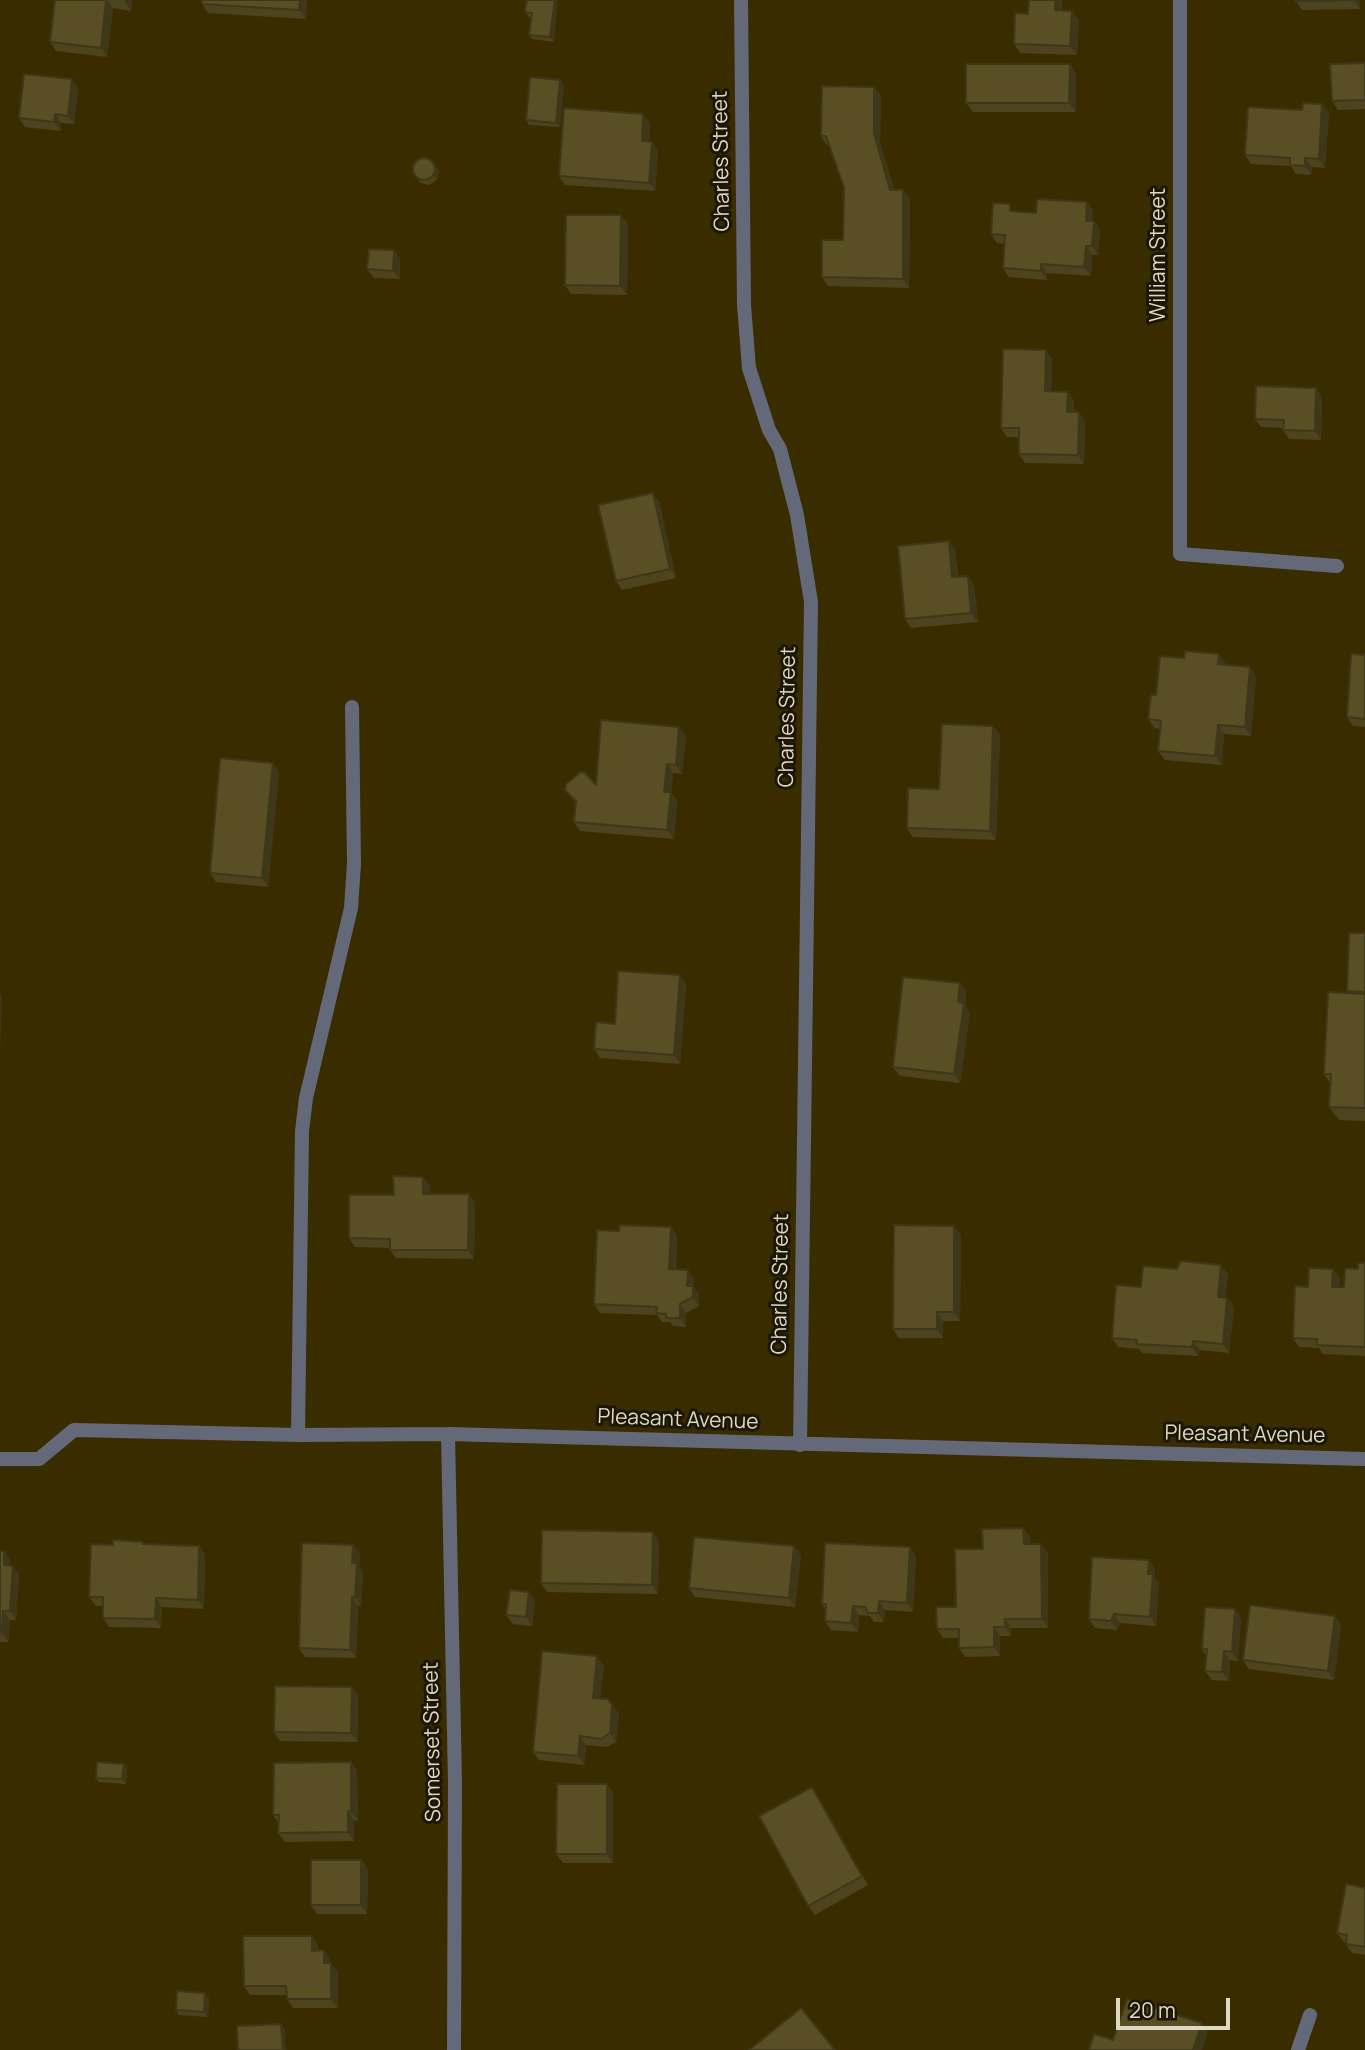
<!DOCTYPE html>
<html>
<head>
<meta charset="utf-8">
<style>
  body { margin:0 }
  #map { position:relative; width:1365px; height:2050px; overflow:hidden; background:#392d00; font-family:Manrope,sans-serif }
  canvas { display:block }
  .scale { position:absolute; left:1116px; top:1998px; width:114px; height:32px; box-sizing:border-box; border:4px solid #dfd8c2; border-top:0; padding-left:9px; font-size:21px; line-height:24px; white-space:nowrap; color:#dfd8c2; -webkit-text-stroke:5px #1b1605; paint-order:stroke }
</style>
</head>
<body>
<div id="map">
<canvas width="1365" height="2050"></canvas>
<div class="scale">20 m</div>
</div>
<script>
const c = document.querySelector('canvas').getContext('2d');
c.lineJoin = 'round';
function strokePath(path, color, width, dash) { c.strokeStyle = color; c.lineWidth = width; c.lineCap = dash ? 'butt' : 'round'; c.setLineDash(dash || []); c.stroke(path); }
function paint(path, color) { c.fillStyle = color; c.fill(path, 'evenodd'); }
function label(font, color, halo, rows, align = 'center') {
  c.font = font + ' Manrope,sans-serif'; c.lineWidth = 6; c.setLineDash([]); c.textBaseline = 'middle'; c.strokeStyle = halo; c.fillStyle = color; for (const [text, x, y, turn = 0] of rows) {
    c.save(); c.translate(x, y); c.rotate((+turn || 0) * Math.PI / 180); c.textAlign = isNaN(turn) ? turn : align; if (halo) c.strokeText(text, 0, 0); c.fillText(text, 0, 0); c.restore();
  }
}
const lane = new Path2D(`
  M1180 510V554L1337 566`);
const street = new Path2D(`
  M741 0 744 305 749 368 769 430 780 449 797 515 811 602 800 1445
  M1180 0V510
  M448 1434 455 1783 454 2050
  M298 1435 302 1131 306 1098 351 908 354 864 352 707
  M0 1459H39L74 1430 298 1435 448 1434 1365 1459
  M1298 2050 1310 2015`);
const wall = new Path2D(`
  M55 0H132L131 11 113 8 107 57 56 51 50 42Z
  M202 0H307L306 19 208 13 202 4Z
  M527 0 554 42 532 39 529 35 531 17H529L525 12Z
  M1062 0V10L1079 20 1077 55 1020 53 1014 44 1028 14Z
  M1295 0H1360V9L1302 10Z
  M1365 63V109L1338 110 1332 101Z
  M1070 64 1076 73V112H973L966 103Z
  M560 80 564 85 560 127 529 125 526 120Z
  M78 88 74 124 61 123V131L25 127 19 118Z
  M881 96 880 142 894 190 910 199 909 288 828 286 822 277 843 240 844 188 829 145H827L821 136Z
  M1329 112 1325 168 1312 167 1311 175 1296 174 1291 166 1251 164 1245 155Z
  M643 114 650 123 649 142H652L658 151 655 191 565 185 559 176Z
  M431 159 439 171 437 180 429 185 421 183 417 178Z
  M1087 202 1093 211 1092 221H1094L1100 230 1098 255H1092L1091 276 1047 273V280L1009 277 1003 268 1005 244 997 243 991 234 1015 212 1036 213Z
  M628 224 627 295 571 294 565 285Z
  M394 250 400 259V279L374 278 367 269Z
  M1052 359 1051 391 1068 392 1074 401V412L1085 421 1084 464 1025 463 1019 454V437H1007L1001 428Z
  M1316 388 1322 397 1321 440 1289 439 1283 430V428L1261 427 1255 419Z
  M659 502 676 578 622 590 616 581Z
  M949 541 955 550 958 577 968 576 974 585 978 622 911 628 905 619Z
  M1219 654 1225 663V665L1256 676 1251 736 1224 734 1222 765 1165 760 1158 751 1160 729 1155 728 1148 719 1156 695 1184 658Z
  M1365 655V727L1353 726 1347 717Z
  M993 726 1000 735 996 840 913 837 907 828Z
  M679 727 686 736 682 774 673 773 671 792 677 801 674 839 580 831 574 822 576 803 565 790 596 785Z
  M279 772 268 887 216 882 210 873Z
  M1365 933V1121L1339 1120 1329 1107 1330 1083 1324 1074 1348 993 1347 991Z
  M960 983 966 992 965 1005 970 1013 960 1083 900 1076 893 1067Z
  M686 984 680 1064 600 1058 594 1049 615 1024Z
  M430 1186V1194H469L475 1203 474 1259 396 1258 390 1250V1248L355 1247 349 1238 394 1195Z
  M961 1235 960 1321H943V1338H899L893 1329Z
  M677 1236 676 1269 688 1270 694 1279V1288L699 1295V1306L686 1313V1327L673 1326 670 1322H662L657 1315 600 1313 594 1304Z
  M1365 1263V1356L1323 1354 1319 1348 1299 1347 1293 1338 1308 1287 1340 1278 1339 1287H1344L1358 1269Z
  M1228 1274 1225 1298H1227L1234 1307 1229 1353 1200 1350 1198 1356 1142 1353 1139 1349 1118 1347 1112 1338 1141 1287Z
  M1023 1528 1030 1537V1544H1041L1048 1553V1628H1011V1636H1000V1656L965 1657 959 1648V1638H943L937 1629 956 1607 983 1549Z
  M659 1541 658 1594 547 1592 541 1583Z
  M145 1544 199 1546 205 1555 204 1609 162 1607 161 1628 109 1627 103 1618V1606H96L89 1597 113 1545Z
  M794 1546 801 1555 795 1607 695 1597 689 1588Z
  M0 1551H4L10 1560V1566L19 1575 16 1620H10L8 1642H0Z
  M360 1554 359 1566 363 1572 361 1606H358L356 1658 305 1657 299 1648Z
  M916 1556 913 1612 885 1610 884 1622H874L870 1616 859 1615 858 1632 831 1630 825 1621V1609L822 1604Z
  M1149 1560 1155 1569 1154 1577 1159 1583 1156 1626 1120 1623 1117 1630 1095 1628 1089 1619Z
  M529 1592 535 1601 532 1626 513 1624 506 1615Z
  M1241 1618 1238 1661 1230 1660 1229 1681 1212 1680 1205 1671 1206 1656 1202 1649Z
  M1341 1625 1334 1680 1249 1669 1243 1660Z
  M604 1665 600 1698 608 1699 619 1714 616 1742 607 1747 586 1745 584 1765 539 1760 533 1752Z
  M352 1687 358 1696V1742L280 1741 274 1732Z
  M351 1762 357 1771 358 1821 354 1820V1841L285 1842 278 1833V1822L273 1815Z
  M124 1764 127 1768 126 1784 99 1782 96 1778Z
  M607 1784 613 1793V1863H563L556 1854Z
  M812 1787 818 1796 868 1885 815 1915 808 1906Z
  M361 1860 368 1869 367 1914H317L311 1905Z
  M1365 1888V1955L1352 1953 1346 1944V1943L1344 1942 1337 1933Z
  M318 1944V1950L330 1959V1963L338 1972V2008H293L287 1999V1995H250L244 1986Z
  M209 1998 208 2017 179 2015 176 2010Z`);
const shadedWall = new Path2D(`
  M107 0 113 8 107 57 101 48Z
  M125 0H132L131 11 125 2Z
  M300 0H307L306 19 299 10Z
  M555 0H558L554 42 550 37Z
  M1055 0H1062L1061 19 1055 10Z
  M1354 0H1360V9Z
  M1072 11 1079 20 1077 55 1070 46Z
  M1070 64 1076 73V112L1069 103Z
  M72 79 78 88 74 124 68 116Z
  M560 80 564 85 560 127 556 123Z
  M874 87 881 96 880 142 896 199 890 190 874 133Z
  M1322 104 1329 112 1325 168 1319 159Z
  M55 114 61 123V131L54 122Z
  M643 114 650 123 648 150 642 141Z
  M652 142 658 151 655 191 649 183Z
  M1305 158 1312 167 1311 175 1305 166Z
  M436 167 439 171 437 180 434 175Z
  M903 190 910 199 909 288 903 279Z
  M1087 202 1093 211 1092 230 1086 221Z
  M621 215 628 224 627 295 620 286Z
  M1094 221 1100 230 1098 255 1092 246Z
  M1086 246 1092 255 1091 276 1084 267Z
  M394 250 400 259V279L393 271Z
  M1041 264 1047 273V280L1041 271Z
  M1046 350 1052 359 1051 400 1045 391Z
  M1316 388 1322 397 1321 440 1315 431Z
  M1068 392 1074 401 1073 421 1067 412Z
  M1079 412 1085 421 1084 464 1078 455Z
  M653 493 659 502 676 578 670 569Z
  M949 541 955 550 958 586 952 577Z
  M968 576 974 585 978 622 971 613Z
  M1219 654 1225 663V673L1218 664Z
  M1250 667 1256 676 1251 736 1245 727Z
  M1218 725 1224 734 1222 765 1215 756Z
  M993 726 1000 735 996 840 990 831Z
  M679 727 686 736 682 774 676 765Z
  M273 763 279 772 268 887 262 878Z
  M667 764 673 773 671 792 677 801 674 839 667 830 664 792Z
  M680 975 686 984 680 1064 674 1055Z
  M960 983 966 992 965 1005 970 1013 960 1083 954 1074 958 1001Z
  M0 994 2 997 0 1053Z
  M423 1177 430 1186V1203L423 1194Z
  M469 1194 475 1203 474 1259 468 1250Z
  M954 1226 961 1235 960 1321 954 1312Z
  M671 1227 677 1236 675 1278 669 1269Z
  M1221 1265 1228 1274 1224 1306 1218 1297Z
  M1333 1269 1340 1278 1339 1296 1332 1287Z
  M688 1270 694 1279V1288L699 1295V1306L693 1297 687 1286Z
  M1227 1298 1234 1307 1229 1353 1223 1344Z
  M680 1304 686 1313V1327L680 1318Z
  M937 1312 943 1321V1338L937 1329Z
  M1193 1341 1200 1350 1198 1356 1192 1347Z
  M1023 1528 1030 1537V1553L1024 1544Z
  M653 1532 659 1541 658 1594 652 1585Z
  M1041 1544 1048 1553V1628L1042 1619Z
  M353 1545 360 1554 359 1566 363 1572 361 1606 355 1597 352 1563Z
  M199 1546 205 1555 204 1609 198 1600Z
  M794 1546 801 1555 795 1607 789 1598Z
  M910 1547 916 1556 913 1612 907 1603Z
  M4 1551 10 1560V1574L4 1565Z
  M1149 1560 1155 1569 1154 1577 1159 1583 1156 1626 1150 1617 1148 1574Z
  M13 1566 19 1575 16 1620 10 1611Z
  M529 1592 535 1601 532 1626 526 1617Z
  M352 1597 358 1606 356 1658 350 1650Z
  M156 1598 162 1607 161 1628 155 1619Z
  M879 1601 885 1610 884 1622 878 1613Z
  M853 1606 859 1615 858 1632 851 1623Z
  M1235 1609 1241 1618 1238 1661 1232 1652Z
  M3 1611 10 1620 8 1642 2 1633Z
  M1114 1614 1120 1623 1117 1630 1111 1621Z
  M1335 1616 1341 1625 1334 1680 1328 1671Z
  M1005 1619 1011 1628V1636L1005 1627Z
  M994 1627 1000 1636V1656L994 1647Z
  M1224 1651 1230 1660 1229 1681 1222 1672Z
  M597 1656 604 1665 599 1707 593 1698Z
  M352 1687 358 1696V1742L351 1733Z
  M612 1705 619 1714 616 1742 610 1733Z
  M580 1736 586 1745 584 1765 578 1756Z
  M351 1762 357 1771 358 1821 351 1812Z
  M124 1764 127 1768 126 1784 122 1779Z
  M607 1784 613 1793V1863L607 1854Z
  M812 1787 818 1796 868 1885 862 1876Z
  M348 1811 354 1820V1841L348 1832Z
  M361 1860 368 1869 367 1914 361 1905Z
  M312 1936 318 1944V1960L312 1951Z
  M324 1950 330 1959 331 1972 324 1963Z
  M331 1963 338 1972V2008L331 1999Z
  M205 1993 209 1998 208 2017 204 2012Z
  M1202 2023 1208 2032 1202 2050H1193Z
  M281 2024 285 2029 286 2050H283Z`);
const building = new Path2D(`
  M55 0H106L101 48 50 42Z
  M202 0H300L299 10 202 4Z
  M527 0H555L550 37 529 35 532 13 525 12Z
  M1029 0H1055V10L1072 11 1070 46 1014 44 1015 13 1028 14Z
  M1295 0H1354L1295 1Z
  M1365 63V100L1332 101 1330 64Z
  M966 64H1070L1069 103H966Z
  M24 74 72 79 68 116 55 114 54 122 19 118Z
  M530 77 560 80 556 123 526 120Z
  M822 86 874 87V133L890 190H903V279L822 277V240H843L844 188 826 136H821Z
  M1303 103 1322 104 1319 159 1305 158V166L1290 165V158L1245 155 1248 107 1302 110Z
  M564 108 643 114 642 141 652 142 649 183 559 176Z
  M413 169a11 11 0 1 1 22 0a11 11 0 1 1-22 0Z
  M1037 199 1087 202 1086 221H1094L1092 246H1086L1084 267 1041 264V271L1003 268 1005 235 991 234 993 203 1010 204V211L1036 213Z
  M566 215H621L620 286 565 285Z
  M369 249 394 250 393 271 367 269Z
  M1003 349 1046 350 1045 391 1068 392 1067 412H1079L1078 455 1019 454V428H1001Z
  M1256 386 1316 388 1315 431 1283 430 1284 420 1255 419Z
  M653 493 670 569 616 581 598 505Z
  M949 541 952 577 968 576 971 613 905 619 898 546Z
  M1185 651 1219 654 1218 664 1250 667 1245 727 1218 725 1215 756 1158 751 1161 721 1148 719 1151 695H1156L1160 656 1184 658Z
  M1351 654 1365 655V719L1347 717Z
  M601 720 679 727 676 765 667 764 664 792H671L667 830 574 822 576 801 565 790 566 784 581 772 585 773 596 785Z
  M942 724 993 726 990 831 907 828 908 788 939 789Z
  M220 758 273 763 262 878 210 873Z
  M1349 933H1365V992L1347 991Z
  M618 971 680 975 674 1055 594 1049 596 1022 615 1024Z
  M903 977 960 983 958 1001 964 1004 954 1074 893 1067Z
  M1328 992 1365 994V1108L1329 1107 1331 1074H1324Z
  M393 1176 423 1177V1194H469L468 1250H390V1239L349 1238V1195H394Z
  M620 1225 671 1227 669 1269 688 1270 687 1286H693V1297L680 1304V1318H666V1314L656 1313 657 1307 594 1304 597 1230 619 1231Z
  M894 1225 954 1226V1312H937V1329H893Z
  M1181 1261 1221 1265 1218 1297 1227 1298 1223 1344 1193 1341 1192 1347 1136 1344 1137 1340 1112 1338 1116 1285 1141 1287 1143 1266 1177 1269Z
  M1358 1263H1365V1347L1317 1345V1339L1293 1338 1295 1286 1308 1287 1309 1268 1333 1269 1332 1287H1344L1345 1268 1358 1269Z
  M1023 1528 1024 1544H1041L1042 1619H1005V1627H994V1647L959 1648V1629H937L936 1607H956L955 1549H983L982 1529Z
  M542 1530 653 1532 652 1585 541 1583Z
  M694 1537 794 1546 789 1598 689 1588Z
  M113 1540 143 1542 142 1544 199 1546 198 1600 156 1598 155 1619 103 1618V1597H89L91 1544 113 1545Z
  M302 1543 353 1545 352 1563H357L355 1597H352L350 1650 299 1648Z
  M825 1543 910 1547 907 1603 879 1601 878 1613H868L865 1607 853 1606 851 1623 825 1621 826 1604H822Z
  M0 1551H4V1565L13 1566 10 1611H3L2 1633H0Z
  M1092 1557 1149 1560 1148 1574H1153L1150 1617 1114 1614 1111 1621 1089 1619Z
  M510 1590 529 1592 526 1617 506 1615Z
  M1250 1605 1335 1616 1328 1671 1243 1660Z
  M1205 1607 1235 1609 1232 1652 1224 1651 1222 1672 1205 1671 1207 1649H1202Z
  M542 1651 597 1656 593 1698 608 1699 612 1705 610 1733 601 1739 580 1736 578 1756 533 1752Z
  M275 1686 352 1687 351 1733 274 1732Z
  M97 1762 124 1764 122 1779 96 1778Z
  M351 1762V1812L348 1811V1832L278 1833 279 1815H273L274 1763Z
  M557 1784H607V1854H556Z
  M812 1787 862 1876 808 1906 759 1816Z
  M311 1860H361V1905H311Z
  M1346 1884 1365 1888V1947L1346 1944 1347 1935 1337 1933Z
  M243 1936H312V1951L324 1950V1963H331V1999H287L286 1986H244Z
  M177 1991 205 1993 204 2012 176 2010Z
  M1127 1999 1202 2023 1193 2050H1089L1094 2034 1113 2040Z
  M801 2008 835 2050H749Z
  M281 2024 283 2050H238L237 2026Z`);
const streetNames = [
  ["Charles Street",722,161,-91],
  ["William Street",1159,255,-90],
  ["Charles Street",788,717,-89],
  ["Charles Street",781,1284,-89],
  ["Pleasant Avenue",678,1420,2],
  ["Pleasant Avenue",1245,1435,1],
  ["Somerset Street",433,1742,-91]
];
strokePath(lane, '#64697a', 14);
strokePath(street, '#64697a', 14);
paint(wall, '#4d431f');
paint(shadedWall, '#3f3719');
paint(building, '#5a4e24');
strokePath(building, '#3f3719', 2);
label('21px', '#dfd8c2', '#1b1605', streetNames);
</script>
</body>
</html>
